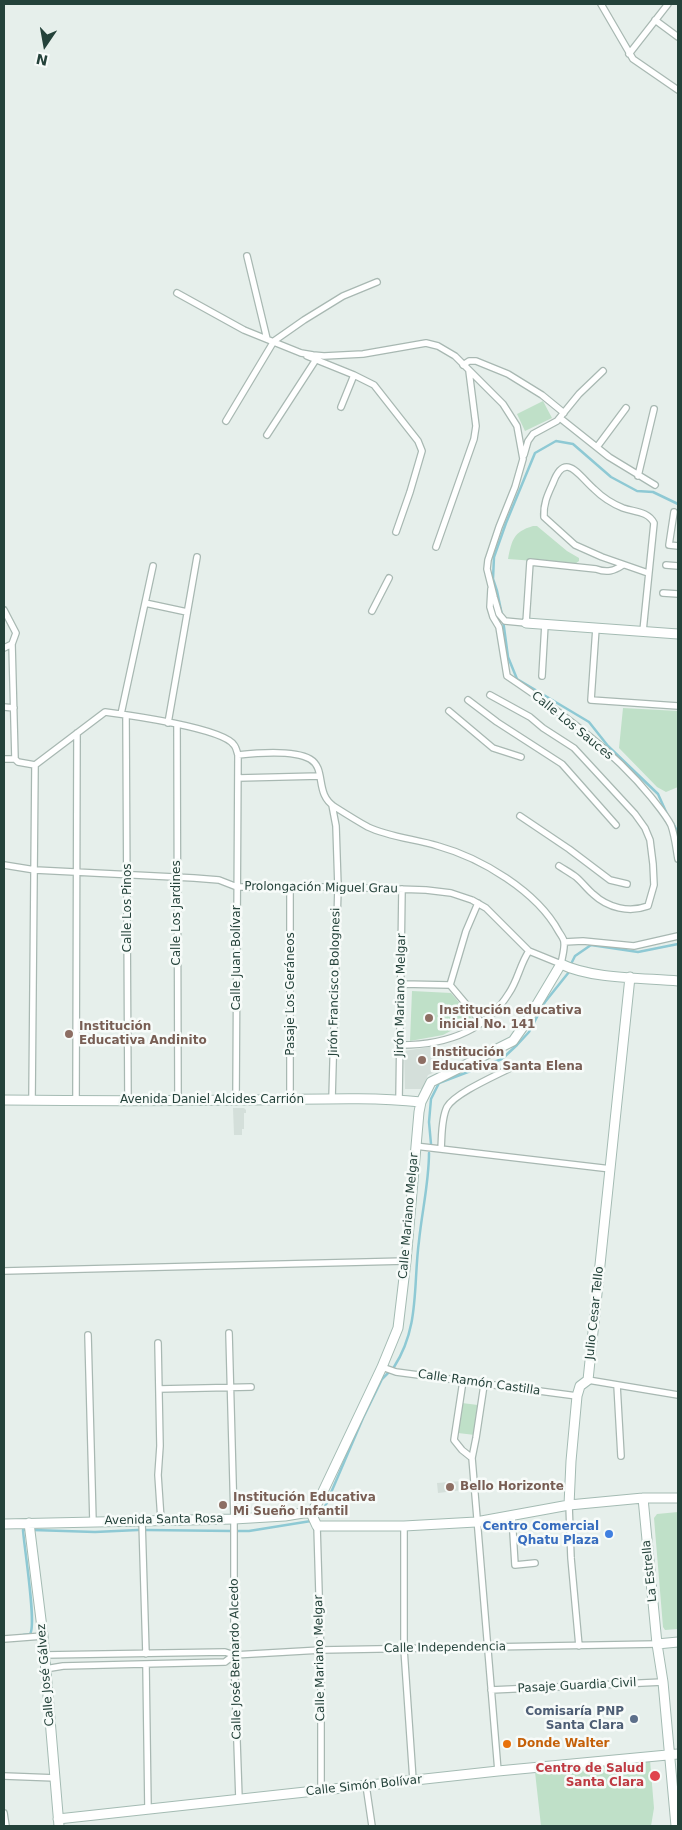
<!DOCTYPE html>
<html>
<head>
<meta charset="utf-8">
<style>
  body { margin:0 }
  #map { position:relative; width:682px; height:1830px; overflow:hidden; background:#e6efeb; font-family:"DejaVu Sans",sans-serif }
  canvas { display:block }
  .frame { position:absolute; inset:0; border:5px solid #24423a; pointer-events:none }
  .north { position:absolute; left:20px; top:20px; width:50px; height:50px; -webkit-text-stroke:4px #f7fbf9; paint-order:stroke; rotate:192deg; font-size:14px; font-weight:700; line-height:20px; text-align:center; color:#24423a }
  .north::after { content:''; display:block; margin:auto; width:18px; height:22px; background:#24423a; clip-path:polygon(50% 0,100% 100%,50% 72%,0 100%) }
</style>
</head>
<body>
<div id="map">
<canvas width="682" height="1830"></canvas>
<div class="frame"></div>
<div class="north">N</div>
</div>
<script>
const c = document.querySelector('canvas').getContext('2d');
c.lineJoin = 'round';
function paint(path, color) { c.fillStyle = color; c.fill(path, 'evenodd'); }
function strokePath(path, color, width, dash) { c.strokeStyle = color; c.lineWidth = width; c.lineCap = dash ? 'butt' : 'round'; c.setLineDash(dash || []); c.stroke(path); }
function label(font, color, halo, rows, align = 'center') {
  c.font = font + ' "DejaVu Sans",sans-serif'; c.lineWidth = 5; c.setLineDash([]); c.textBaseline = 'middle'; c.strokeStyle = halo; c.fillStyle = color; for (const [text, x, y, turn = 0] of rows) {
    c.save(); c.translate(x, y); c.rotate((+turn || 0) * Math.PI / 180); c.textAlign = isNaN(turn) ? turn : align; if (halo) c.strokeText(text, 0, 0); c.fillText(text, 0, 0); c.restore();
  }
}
const built = new Path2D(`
  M436 1046 442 1069 428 1075 422 1089H405L404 1051Z
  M233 1108H244L246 1110V1113H244V1129H242V1135H234Z
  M462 1481 463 1490 438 1493 437 1483Z`);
const green = new Path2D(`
  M543 401 552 418 525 431 517 414Z
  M533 526H537L567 551 579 558V561L575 564 508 559C512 540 513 532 533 526Z
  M623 708 678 711V787L666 792 657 787 619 748Z
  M412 991 451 993 473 1019 443 1035 410 1041Z
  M462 1403 478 1405 475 1435 458 1433Z
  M678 1512V1629L665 1630 663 1627 654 1518 657 1514Z
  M650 1760 654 1808 651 1826H541L535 1772 589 1768 591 1765Z`);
const stream = new Path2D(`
  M502 615 497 591 493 579 494 557 506 523 535 453 556 441 573 444 611 477 637 491 653 492 678 504
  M503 620 508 657 517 679 589 722 608 746 658 794 667 814
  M673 823 678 833
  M571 964 575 956 591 945 638 952 678 944
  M431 1144 429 1122 431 1099 439 1083 502 1059 517 1045 529 1032 545 1002 569 972
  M394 1367C420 1327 413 1285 419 1241 422 1211 429 1182 429 1153
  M321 1516 363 1418 382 1379 390 1371
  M33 1530 95 1532 138 1530
  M146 1530 232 1531
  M236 1531H249L311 1521
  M23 1635 30 1634C37 1625 24 1547 23 1530H28`);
const street = new Path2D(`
  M601 4 633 59 678 90
  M655 20 678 37
  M629 54 668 4
  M247 256 267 339
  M177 293 244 330 301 353 313 355 324 356 363 354 426 343 438 346 455 356 503 404 517 426 523 459 515 487 499 527 488 560 487 569 494 597 499 614 505 621 526 623 530 562 596 569C607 573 614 571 623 565
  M307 356 354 375 374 385 418 441 422 451 410 492 396 532
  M463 365 469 361H476L508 374 542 395 564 413
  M341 407 354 375
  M560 418 609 457 655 485
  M226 421 274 341 304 320 343 296 377 282
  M267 435 315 361
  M597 447 626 408
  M524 455 528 441 533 434 557 421 579 394 603 371
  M638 476 654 409
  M674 512 669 545 678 546
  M436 547 474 439 476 426 469 371
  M666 565 678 566
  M491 589 490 607 493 617 499 627 507 676C559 711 612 749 651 797 658 806 666 815 671 825 675 836 676 848 678 859
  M663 593 678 594
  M145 603 187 612
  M4 610 16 633 12 644 15 759 18 762 35 765 105 712C128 715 223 728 234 745 236 747 237 752 238 755L236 1100
  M372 611 389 578
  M596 628 591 700 678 706
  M643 631 654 523C648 511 634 512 623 508 613 504 602 497 594 489 579 476 565 450 553 483 548 494 543 504 544 517L575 545 602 557 648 573
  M4 648 12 644
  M542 676 545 624
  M490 695 530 717 543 728 574 748 635 814 645 828 650 840 653 864 654 885 648 906C629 913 608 908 593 894 587 889 582 882 576 877 571 873 565 870 559 866
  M468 700 497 722 562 764 616 825
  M4 707 14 708
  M449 711 493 748 521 757
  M121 714 153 566
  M126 715 128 1101
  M168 723 197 557
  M177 724 178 1101
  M4 759H15
  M238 778 320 776
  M332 805 336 826 338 887 332 1099
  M520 816 569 849 610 880 627 884
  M4 865 35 870 194 878 219 880 237 887H338L426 890 451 893 472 900 486 908 529 951 561 964C562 958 565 948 564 942 564 939 561 935 559 932 537 891 481 858 438 846 415 839 389 837 368 827 357 821 346 814 335 807 314 794 327 769 310 759 294 750 256 753 238 755
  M564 942 583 941 634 946 678 936
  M402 984 450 985 482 1023
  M450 985 466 931 478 903
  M401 1045C445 1045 485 1032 509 993 518 980 520 964 529 951
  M32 1100 35 765
  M290 1100V888
  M399 1100 402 889
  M76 1101 77 733
  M415 1146 611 1169
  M441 1149C442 1137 441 1119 447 1107 456 1092 500 1074 516 1065
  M4 1271 406 1261
  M229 1333 234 1519V1655L239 1799
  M88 1335 93 1522
  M158 1343 160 1446 158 1475 161 1520
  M382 1367 396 1372 577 1396
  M588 1380 678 1395
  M463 1381 454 1440 462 1450 472 1458
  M484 1385 476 1438 472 1458 498 1771
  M617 1385 621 1456
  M159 1389 251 1387
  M569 1505 571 1558 579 1646
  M512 1516 515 1565 535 1563
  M142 1521 146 1654
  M317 1526 321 1660V1790
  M404 1526V1649L413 1780
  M4 1639 43 1636
  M44 1655 225 1652 234 1655 321 1650 657 1644
  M146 1665 148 1809
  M45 1669 63 1666 225 1662 234 1655
  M491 1690 663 1682
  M4 1776 56 1778
  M366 1785 372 1826
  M4 1813 6 1826`);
const secondary = new Path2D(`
  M526 623 678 634
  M4 1100C85 1101 166 1101 246 1100 304 1100 363 1096 421 1102
  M643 1498 657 1644 663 1682 676 1826
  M569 1505 571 1461 577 1396 580 1386 588 1380 630 977
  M311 1513 318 1502 382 1367 398 1328 406 1261 419 1112 421 1102 431 1082 513 1041 527 1021 561 964C591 979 644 978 678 981
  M311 1513 317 1526H404L476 1522 569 1505 643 1498H678
  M29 1523 43 1636 59 1826
  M4 1524 234 1519 285 1516 303 1513H311
  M657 1644 678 1642
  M58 1819 498 1771 678 1754`);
const markers = [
  [429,1018,5,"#8d6e63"],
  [69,1034,5,"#8d6e63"],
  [422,1060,5,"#8d6e63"],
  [450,1487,5,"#8d6e63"],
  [223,1505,5,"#8d6e63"],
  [609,1534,5,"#3f7fe0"],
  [634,1719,5,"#5c6f8a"],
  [507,1744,5,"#e8710a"],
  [655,1776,6,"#e0444e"]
];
const streetNames = [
  ["Calle Los Sauces",572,726,39],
  ["Prolongación Miguel Grau",321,888,1],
  ["Calle Los Pinos",128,908,-90],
  ["Calle Los Jardines",177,913,-90],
  ["Calle Juan Bolívar",237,958,-90],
  ["Jirón Francisco Bolognesi",335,982,-89],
  ["Pasaje Los Geráneos",291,994,-90],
  ["Jirón Mariano Melgar",401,995,-89],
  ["Avenida Daniel Alcides Carrión",212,1100],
  ["Calle Mariano Melgar",409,1216,-85],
  ["Julio Cesar Tello",595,1313,-84],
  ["Calle Ramón Castilla",479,1383,8],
  ["Avenida Santa Rosa",164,1520,-1],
  ["La Estrella",650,1571,-96],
  ["Calle Independencia",445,1648,-1],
  ["Calle Mariano Melgar",320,1658,-91],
  ["Calle José Bernardo Alcedo",236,1659,-91],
  ["Calle José Gálvez",46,1675,-95],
  ["Pasaje Guardia Civil",577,1686,-3],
  ["Calle Simón Bolívar",364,1786,-6]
];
const educationNames = [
  ["Institución educativa",439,1011],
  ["inicial No. 141",439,1025],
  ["Institución",79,1027],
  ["Educativa Andinito",79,1041],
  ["Institución",432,1053],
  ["Educativa Santa Elena",432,1067],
  ["Bello Horizonte",460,1487],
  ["Institución Educativa",233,1498],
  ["Mi Sueño Infantil",233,1512]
];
const shopNames = [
  ["Centro Comercial",599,1527],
  ["Qhatu Plaza",599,1541]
];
const serviceNames = [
  ["Comisaría PNP",624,1712],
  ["Santa Clara",624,1726]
];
const foodNames = [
  ["Donde Walter",517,1744]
];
const healthNames = [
  ["Centro de Salud",644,1769],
  ["Santa Clara",644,1783]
];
paint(built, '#d4dfda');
paint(green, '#bfe0c8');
strokePath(stream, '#8ec9d4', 2.5);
strokePath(street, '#a8b8b2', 8);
strokePath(secondary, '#a4bbb3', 11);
strokePath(street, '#fff', 5.5);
strokePath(secondary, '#fff', 9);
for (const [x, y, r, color] of markers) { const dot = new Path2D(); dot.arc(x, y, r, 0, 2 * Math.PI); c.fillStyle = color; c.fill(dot); strokePath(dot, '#f7fbf9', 2); }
label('12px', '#24423a', '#f7fbf9', streetNames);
label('bold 12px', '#785e54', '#f7fbf9', educationNames, 'left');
label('bold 12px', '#366cbe', '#f7fbf9', shopNames, 'right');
label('bold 12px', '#4e5e75', '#f7fbf9', serviceNames, 'right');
label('bold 12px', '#c56008', '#f7fbf9', foodNames, 'left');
label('bold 12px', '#be3a42', '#f7fbf9', healthNames, 'right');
</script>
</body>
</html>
